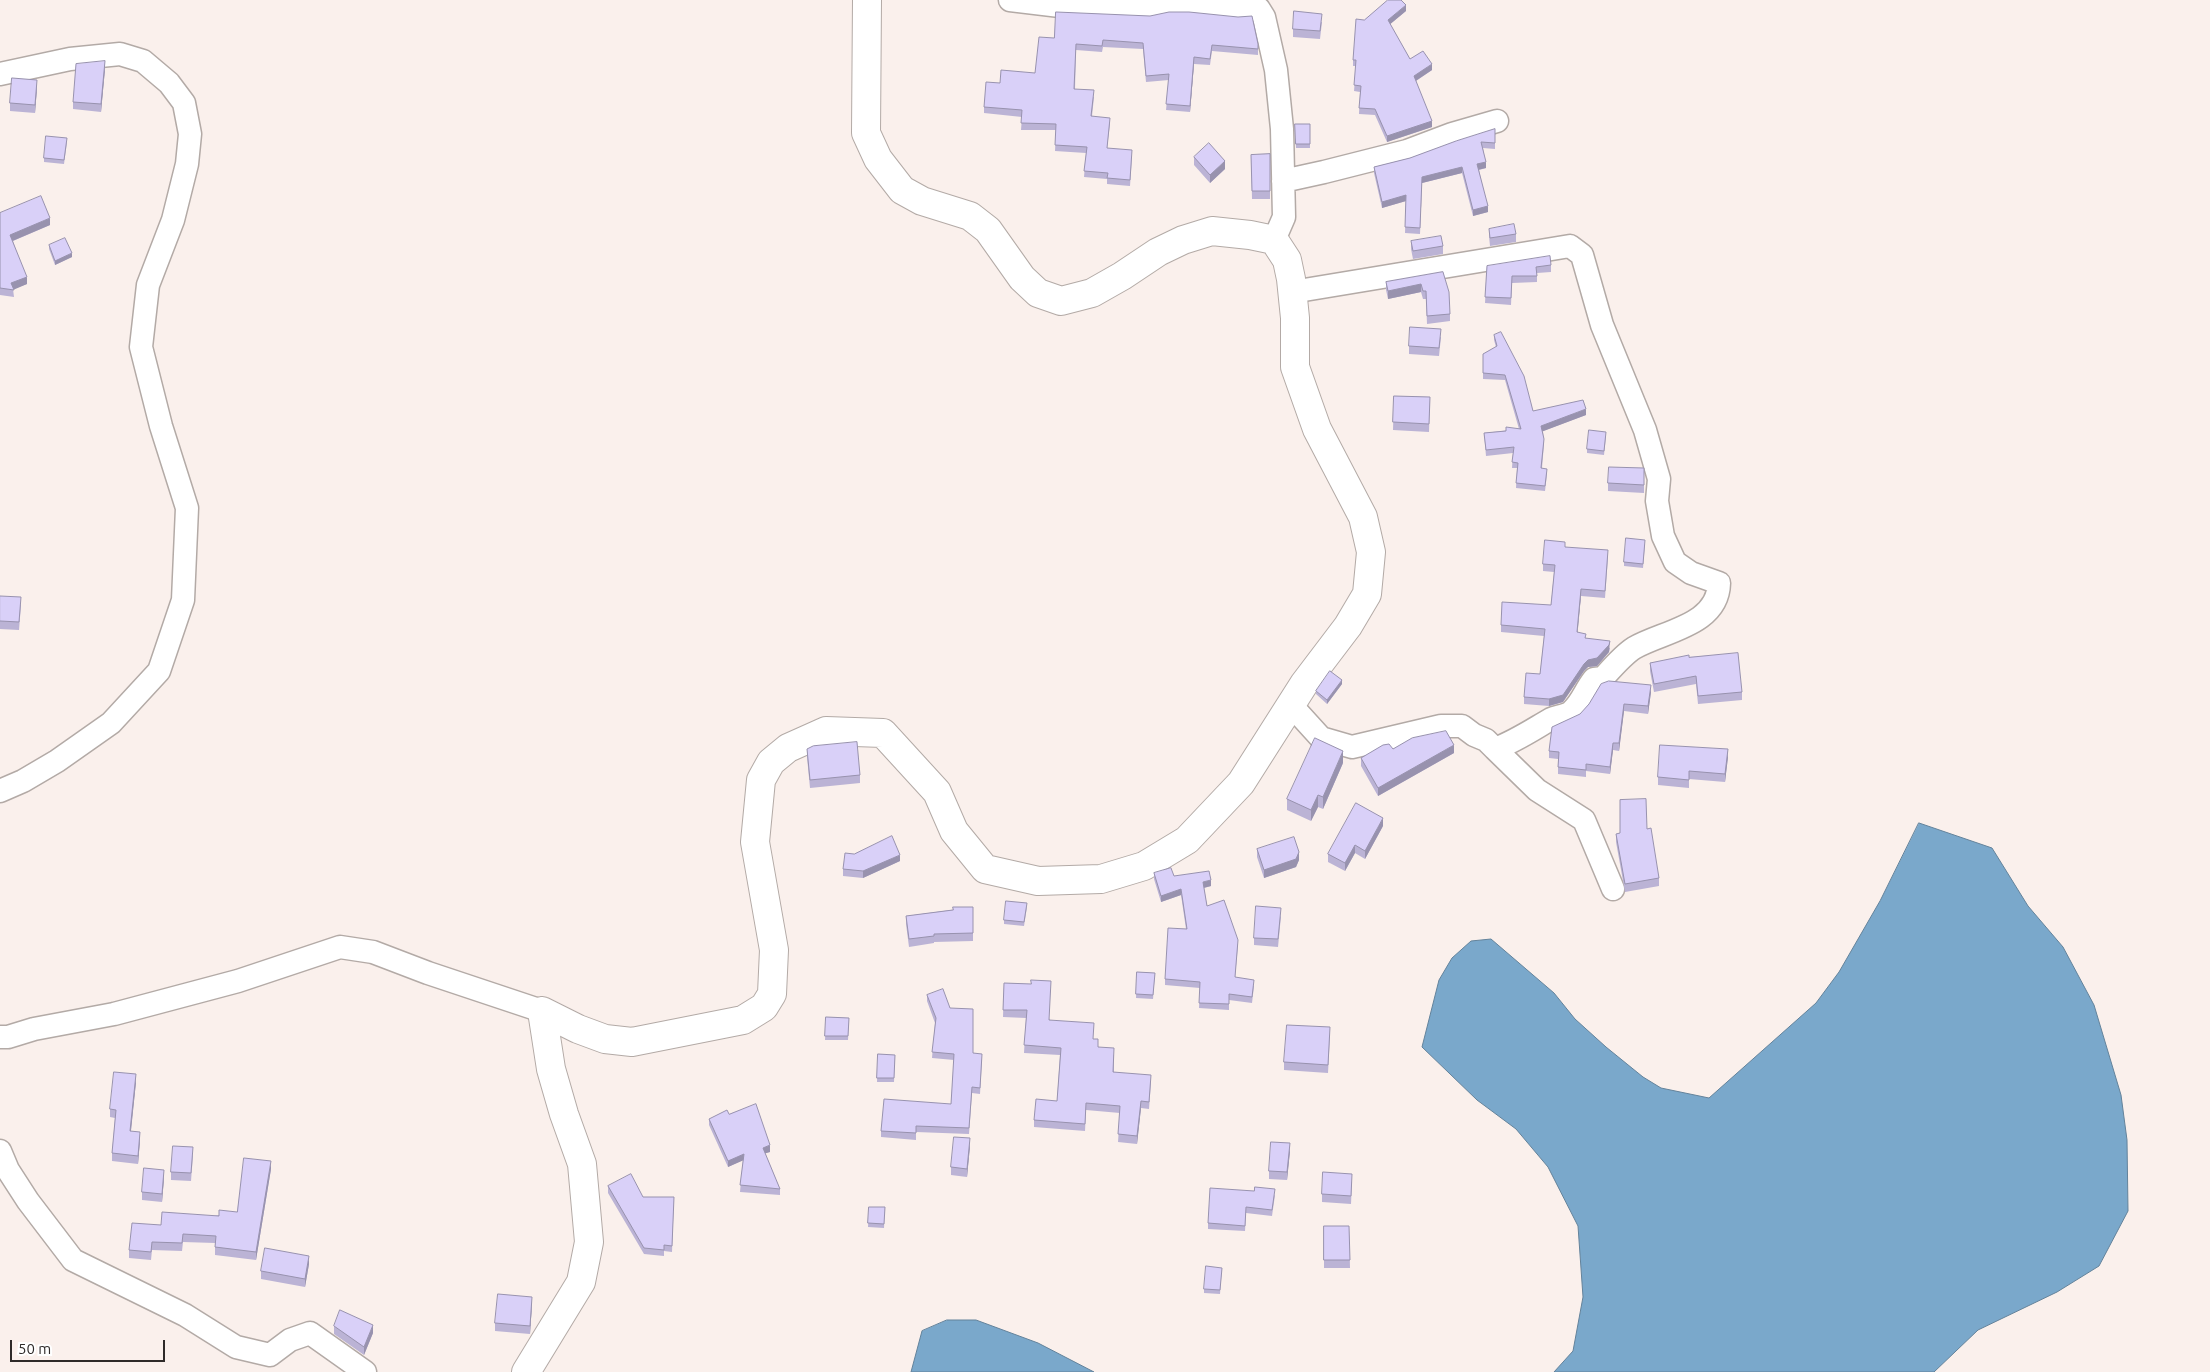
<!DOCTYPE html>
<html>
<head>
<meta charset="utf-8">
<style>
  body { margin:0 }
  #map { position:relative; width:2210px; height:1372px; overflow:hidden; background:#faf0ec; font-family:Ubuntu,sans-serif }
  canvas { display:block }
  .scale { position:absolute; left:10px; top:1340px; width:155px; height:22px; box-sizing:border-box; border:2px solid #2e2a29; border-top:0; padding-left:6px; font-size:15px; line-height:18px; white-space:nowrap; color:#2e2a29; -webkit-text-stroke:4px #fff; paint-order:stroke }
</style>
</head>
<body>
<div id="map">
<canvas width="2210" height="1372"></canvas>
<div class="scale">50 m</div>
</div>
<script>
const c = document.querySelector('canvas').getContext('2d');
c.lineJoin = 'round';
function paint(path, color) { c.fillStyle = color; c.fill(path, 'evenodd'); }
function strokePath(path, color, width, dash) { c.strokeStyle = color; c.lineWidth = width; c.lineCap = dash ? 'butt' : 'round'; c.setLineDash(dash || []); c.stroke(path); }
const water = new Path2D(`
  M1919 823 1992 848 2028 906 2063 947 2094 1005 2121 1095 2127 1140 2128 1211 2099 1266 2057 1292 1978 1330 1934 1372H1554L1573 1351 1583 1297 1578 1226 1548 1167 1516 1129 1477 1100 1422 1047 1439 980 1452 958 1471 941 1491 939 1554 993 1575 1019 1606 1047 1643 1077 1661 1088 1709 1098 1816 1003 1839 972 1880 901Z
  M947 1320H976L1038 1343 1094 1372H911L922 1331Z`);
const street = new Path2D(`
  M1010 0 1060 6 1150 9 1167 5H1190L1239 10 1259 9 1264 17 1276 70 1282 129 1284 217 1274 240
  M0 74 70 59 120 54 143 61 169 83 184 103 190 134 187 164 173 220 148 285 141 347 161 426 187 508 183 600 159 671 111 723 57 761 23 781 0 791
  M1283 181 1324 172 1407 151 1452 134 1497 121
  M1291 705 1321 738 1352 747 1441 726H1462L1474 735 1486 740 1495 749C1516 741 1532 730 1551 719 1557 716 1567 716 1572 711 1582 702 1585 690 1594 679L1603 678C1612 668 1623 655 1634 648 1663 631 1718 626 1719 583L1691 573 1675 562 1663 536 1657 501 1659 479 1645 430 1602 325 1582 255 1570 246 1292 292
  M1495 749 1537 790 1584 820 1613 889
  M0 1037H8L34 1029 114 1014 238 981 340 947 373 952 428 973 542 1011
  M0 1151 8 1170 28 1201 73 1260 185 1315 236 1347 270 1355 290 1340 310 1333 365 1372`);
const secondary = new Path2D(`
  M542 1011 578 1029 605 1039 632 1042 743 1020 764 1007 772 994 774 950 755 842 761 780 771 762 788 748 826 731 883 733 937 792 954 831 985 869 1038 881 1101 879 1144 866 1187 840 1241 783 1304 684 1348 626 1367 594 1371 552 1363 517 1317 429 1295 367V318L1291 279 1287 260 1274 240 1250 235 1212 231 1183 240 1158 252 1122 276 1092 293 1061 301 1038 293 1022 278 988 230 970 216 922 201 902 190 878 159 866 133 867 0
  M526 1372 581 1282 589 1242 582 1164 564 1114 551 1069 542 1011`);
const wall = new Path2D(`
  M1406 11 1390 24 1410 59 1432 70 1416 81 1432 127 1387 142 1375 115 1359 114 1360 92 1354 91 1356 66H1353V60L1364 20Z
  M1322 22 1320 39 1293 37V29Z
  M1054 38 1258 44V55L1212 51 1210 65 1194 64 1190 112 1166 110 1169 80 1146 82 1143 49 1103 47 1102 52 1076 50 1075 89 1094 97 1092 116 1110 124 1107 148 1132 156 1130 186 1107 184V179L1084 177 1086 153 1055 151 1056 130H1021L1022 117 984 113V107L1000 83 1035 73Z
  M105 69 101 112 73 109V102Z
  M37 88 35 113 10 111V103Z
  M1295 124H1310V148H1296Z
  M1495 129V149L1483 148 1486 168 1479 170 1488 212 1473 216 1462 173 1422 183 1420 234 1405 233 1406 201 1382 208 1374 173V167L1410 158Z
  M67 142 64 164 44 162V158Z
  M1270 154V199H1252L1251 155Z
  M1194 157 1225 169 1210 183 1194 165Z
  M0 213 50 225 13 241 27 284 13 289 14 297 0 295Z
  M1489 229 1516 234V242L1490 246 1489 236Z
  M1411 241 1443 246V254L1413 259 1411 249Z
  M49 245 72 257 55 265 49 249Z
  M1551 265V272L1537 273V282L1512 283 1511 305 1485 303 1487 266Z
  M1443 272 1450 314V321L1427 324 1426 299H1423L1421 292 1388 299 1386 290V282Z
  M1494 335 1533 411 1586 415 1543 431 1544 444 1542 468 1547 474 1545 491 1516 488 1517 468H1512L1513 453 1486 456 1484 433 1519 429 1505 380 1483 379V354L1496 347 1494 340Z
  M1441 337 1439 356 1409 354V346Z
  M1394 396 1430 397 1429 432 1393 430Z
  M1606 436 1604 455 1587 453V449Z
  M1644 476V493L1608 491V483Z
  M1645 544 1643 568 1624 566V562Z
  M1565 547 1608 557 1605 598 1581 596 1577 633 1586 638 1610 648 1609 652 1597 666 1588 667 1584 671 1563 702 1549 706 1524 704V697L1540 674 1544 636 1501 632V625L1551 605 1554 572 1543 571V564Z
  M0 596 21 605 19 630 0 629Z
  M1689 657 1742 692V700L1698 704 1696 684 1654 692 1650 671V663Z
  M1342 684 1327 704 1316 694V691Z
  M1651 692 1648 714 1624 711 1619 751 1613 750 1610 774 1586 771V777L1558 774V759L1549 758V751L1580 714Z
  M807 749 860 775V783L810 788 807 757Z
  M1393 749 1454 753 1378 796 1361 766V758Z
  M1728 757 1725 782 1689 779V788L1658 785V777Z
  M1343 763 1323 809 1318 807 1311 821 1287 810V799Z
  M1383 826 1365 859 1355 853 1345 871 1328 862V854Z
  M1647 829 1659 878V886L1625 892 1616 842V834Z
  M1257 849 1299 860 1296 867 1264 878 1257 857Z
  M854 854 900 861 863 878 843 876V869Z
  M1154 873 1174 876 1211 886 1204 888 1207 906 1238 945 1235 978 1254 986 1252 1003 1229 1000V1010L1199 1008 1200 988 1165 985V979L1186 929 1181 895 1161 902 1154 879Z
  M973 907V941L934 942V943L909 947 906 924V916Z
  M1027 907 1024 926 1004 924V920Z
  M1281 916 1278 947 1254 945V938Z
  M1137 972 1155 973 1153 999 1136 998Z
  M1004 983 1031 984 1050 1020 1093 1039 1098 1047 1114 1055V1072L1151 1082 1149 1109 1141 1108 1137 1144 1118 1142 1120 1113 1086 1110 1085 1131 1034 1127V1120L1057 1101 1060 1055 1024 1053 1026 1018 1003 1017Z
  M927 995 950 1008 973 1053 982 1060 980 1094 972 1093 969 1134 916 1132V1140L881 1137V1131L951 1104 954 1060 932 1058 935 1023 927 1001Z
  M826 1017 849 1018 848 1040H825Z
  M1330 1035 1328 1073 1284 1070V1062Z
  M878 1054 895 1055 894 1082H877Z
  M136 1082 131 1131 140 1140 138 1164 112 1161V1153L115 1118 110 1117V1109Z
  M729 1114 770 1152 765 1153 780 1189V1195L740 1192 743 1160 728 1167 709 1125V1119Z
  M970 1146 967 1177 951 1175V1167Z
  M1290 1151 1287 1180 1269 1179V1171Z
  M193 1155 191 1181 171 1180V1172Z
  M271 1169 256 1260 215 1255V1243L183 1242 182 1251 152 1250 151 1260 129 1258V1250L161 1225 237 1212Z
  M164 1178 162 1202 142 1200V1192Z
  M1352 1182 1351 1204 1322 1202V1194Z
  M608 1186 643 1197H674L672 1252 664 1251V1256L644 1254 608 1193Z
  M1275 1195 1272 1216 1246 1213 1245 1231 1208 1229V1223Z
  M869 1207H885L884 1228 868 1227Z
  M1324 1226H1349L1350 1268H1324Z
  M309 1264 305 1287 261 1279V1271Z
  M1222 1268 1220 1294 1204 1293V1289Z
  M532 1304 530 1334 495 1331V1323Z
  M334 1326 373 1333 364 1355 334 1334Z`);
const shadedWall = new Path2D(`
  M1406 5V11L1388 26V20Z
  M1194 57V64L1190 112V106Z
  M105 61V69L101 112V104Z
  M1432 64V70L1414 82V76Z
  M37 80V88L35 113V105Z
  M1432 121V127L1387 142V136Z
  M1225 161V169L1210 183V175Z
  M1486 162V168L1477 170V164Z
  M1462 167V173L1422 183 1420 234 1422 177Z
  M1406 195V201L1382 208V202Z
  M1488 206V212L1473 216V210Z
  M50 218V225L10 242V235Z
  M72 253V257L55 265V261Z
  M27 277V284L13 290 11 283Z
  M1421 284V292L1388 299V291Z
  M1586 409V415L1541 432V426Z
  M1581 589V596L1577 639V632Z
  M1610 641 1609 652 1597 666 1588 667 1584 671 1563 702 1549 706V699L1584 664Z
  M1342 680V684L1327 704V700Z
  M1651 685V692L1648 714V706Z
  M1624 704V711L1619 751V743Z
  M1613 743V750L1610 774V767Z
  M1454 745V753L1378 796V788Z
  M1728 749V757L1725 782V774Z
  M1343 751V763L1323 809V797Z
  M1318 795V807L1311 821V810Z
  M1383 818V826L1365 859V851Z
  M1355 845V853L1345 871V863Z
  M1299 852V860L1296 867 1264 878V870Z
  M900 855V861L863 878V871Z
  M1211 880V886L1203 888V882Z
  M1181 889V895L1161 902V896Z
  M136 1074V1082L130 1139V1131Z
  M1141 1101V1108L1137 1144V1136Z
  M140 1132V1140L138 1164V1156Z
  M970 1138V1146L967 1177V1169Z
  M1290 1143V1151L1287 1180V1172Z
  M770 1145V1152L763 1154V1148Z
  M744 1154V1160L728 1167V1161Z
  M271 1161V1169L256 1260V1252Z
  M164 1170V1178L162 1202V1194Z
  M309 1256V1264L305 1287V1279Z
  M532 1297V1304L530 1334V1326Z
  M373 1325V1333L364 1355V1347Z`);
const building = new Path2D(`
  M1388 0H1401L1406 5 1388 20 1410 59 1423 51 1432 64 1414 76 1432 121 1387 136 1375 109 1359 108 1361 86 1354 85 1356 60H1353L1356 19 1364 20Z
  M1294 11 1322 14 1320 31 1293 29Z
  M1056 12 1150 16 1169 12H1189L1238 17 1252 16 1258 44V49L1212 45 1210 59 1194 57 1190 106 1166 104 1169 74 1146 76 1143 43 1103 40 1102 46 1076 44 1074 89 1094 90 1091 116 1110 118 1107 148 1132 150 1130 180 1107 178 1108 173 1084 171 1087 147 1055 145 1056 124 1021 123 1022 110 984 107 986 82 1000 83 1001 70 1035 73 1039 37 1054 38Z
  M105 61 101 104 73 102 76 64Z
  M12 78 37 80 35 105 10 103Z
  M1295 124H1310V144H1296Z
  M1495 129V143L1481 142 1486 162 1477 164 1488 206 1473 210 1462 167 1422 177 1420 228 1405 227 1406 195 1382 202 1374 167 1410 158 1456 141Z
  M46 136 67 138 64 160 44 158Z
  M1209 143 1225 161 1210 175 1194 157Z
  M1270 154V191H1252L1251 155Z
  M41 196 50 218 10 235 27 277 11 283 14 290 0 288V213Z
  M1514 224 1516 234 1490 238 1489 229Z
  M1441 236 1443 246 1413 251 1411 241Z
  M65 238 72 253 55 261 49 245Z
  M1550 256 1551 265 1536 267 1537 276H1512L1511 298 1485 297 1487 266Z
  M1443 272 1449 292 1450 314 1427 316 1426 291H1423L1421 284 1388 291 1386 282Z
  M1410 327 1441 329 1439 348 1409 346Z
  M1501 332 1524 376 1533 411 1583 400 1586 409 1541 426 1544 439 1541 468 1547 469 1545 486 1516 483 1518 463 1512 462 1514 447 1486 450 1484 433 1506 431V427L1521 429 1505 375 1483 373V354L1497 346 1494 335Z
  M1394 396 1430 397 1429 424 1393 422Z
  M1589 430 1606 432 1604 451 1587 449Z
  M1609 467 1644 468V485L1608 483Z
  M1626 538 1645 540 1643 564 1624 562Z
  M1545 540 1565 542V547L1608 550 1605 591 1581 589 1577 632 1586 634 1585 638 1610 641 1609 645 1597 658 1588 660 1584 664 1563 695 1549 699 1524 697 1526 673 1540 674 1545 629 1501 625 1502 602 1551 605 1555 565 1543 564Z
  M0 596 21 597 19 622 0 621Z
  M1738 653 1742 692 1698 696 1696 676 1654 684 1650 663 1689 655V657Z
  M1330 671 1342 680 1327 700 1316 691Z
  M1609 681 1651 685 1648 706 1624 704 1619 743H1613L1610 767 1586 764V770L1558 767 1559 752 1549 751 1552 727 1580 714 1589 704 1601 684Z
  M1446 731 1454 745 1378 788 1361 758 1383 745 1389 744 1393 749 1412 738Z
  M1315 738 1343 751 1323 797 1318 795 1311 810 1287 799Z
  M857 742 860 775 810 780 807 749 813 746Z
  M1660 745 1728 749 1725 774 1689 771V780L1658 777Z
  M1646 799 1647 829 1651 828 1659 878 1625 884 1616 834 1620 833V800Z
  M1356 803 1383 818 1365 851 1355 845 1345 863 1328 854Z
  M892 836 900 855 863 871 843 869 845 853 854 854Z
  M1294 837 1299 852 1296 859 1264 870 1257 849Z
  M1171 868 1174 876 1209 871 1211 880 1203 882 1207 906 1224 900 1238 940 1235 977 1254 980 1252 997 1229 994V1004L1199 1003 1200 982 1165 979 1168 928 1187 929 1181 889 1161 896 1154 873Z
  M1006 901 1027 903 1024 922 1004 920Z
  M1256 906 1281 908 1278 939 1254 938Z
  M953 907H973V933L934 934V936L909 939 906 916 953 910Z
  M1137 972 1155 973 1153 995 1136 994Z
  M1031 980 1051 981 1049 1020 1094 1023 1093 1039H1098V1047L1114 1048 1113 1072 1151 1075 1149 1102 1141 1101 1137 1136 1118 1134 1120 1106 1086 1103 1085 1124 1034 1120 1036 1099 1057 1101 1061 1048 1024 1045 1027 1010H1003L1004 983 1031 984Z
  M943 989 950 1008 973 1009V1053L982 1054 980 1088 972 1087 969 1128 916 1126V1133L881 1131 884 1099 951 1104 954 1054 932 1052 936 1018 927 995Z
  M826 1017 849 1018 848 1036H825Z
  M1287 1025 1330 1027 1328 1065 1284 1062Z
  M878 1054 895 1055 894 1078H877Z
  M114 1072 136 1074 130 1131 140 1132 138 1156 112 1153 116 1110 110 1109Z
  M756 1104 770 1145 763 1148 780 1189 740 1185 744 1154 728 1161 709 1119 727 1110 729 1114Z
  M954 1137 970 1138 967 1169 951 1167Z
  M1271 1142 1290 1143 1287 1172 1269 1171Z
  M173 1146 193 1147 191 1173 171 1172Z
  M244 1158 271 1161 256 1252 215 1247 216 1236 183 1234 182 1243 152 1242 151 1252 129 1250 132 1223 161 1225 162 1212 219 1216V1210L237 1212Z
  M144 1168 164 1170 162 1194 142 1192Z
  M1323 1172 1352 1174 1351 1196 1322 1194Z
  M631 1174 643 1197H674L672 1246 664 1245V1250L644 1248 608 1186Z
  M1255 1187 1275 1189 1272 1210 1246 1207 1245 1226 1208 1223 1210 1188 1254 1191Z
  M869 1207H885L884 1224 868 1223Z
  M1324 1226H1349L1350 1260H1324Z
  M265 1248 309 1256 305 1279 261 1271Z
  M1206 1266 1222 1268 1220 1290 1204 1289Z
  M498 1294 532 1297 530 1326 495 1323Z
  M340 1310 373 1325 364 1347 334 1326Z`);
paint(water, '#7aa8cb');
strokePath(water, '#63829a', 1);
strokePath(street, '#b3aaa6', 25);
strokePath(secondary, '#b3aaa6', 30);
strokePath(street, '#fff', 22);
strokePath(secondary, '#fff', 28);
paint(wall, '#bbb3d5');
paint(shadedWall, '#9892ae');
paint(building, '#d9d0f8');
strokePath(building, '#9892ae', 1);
</script>
</body>
</html>
